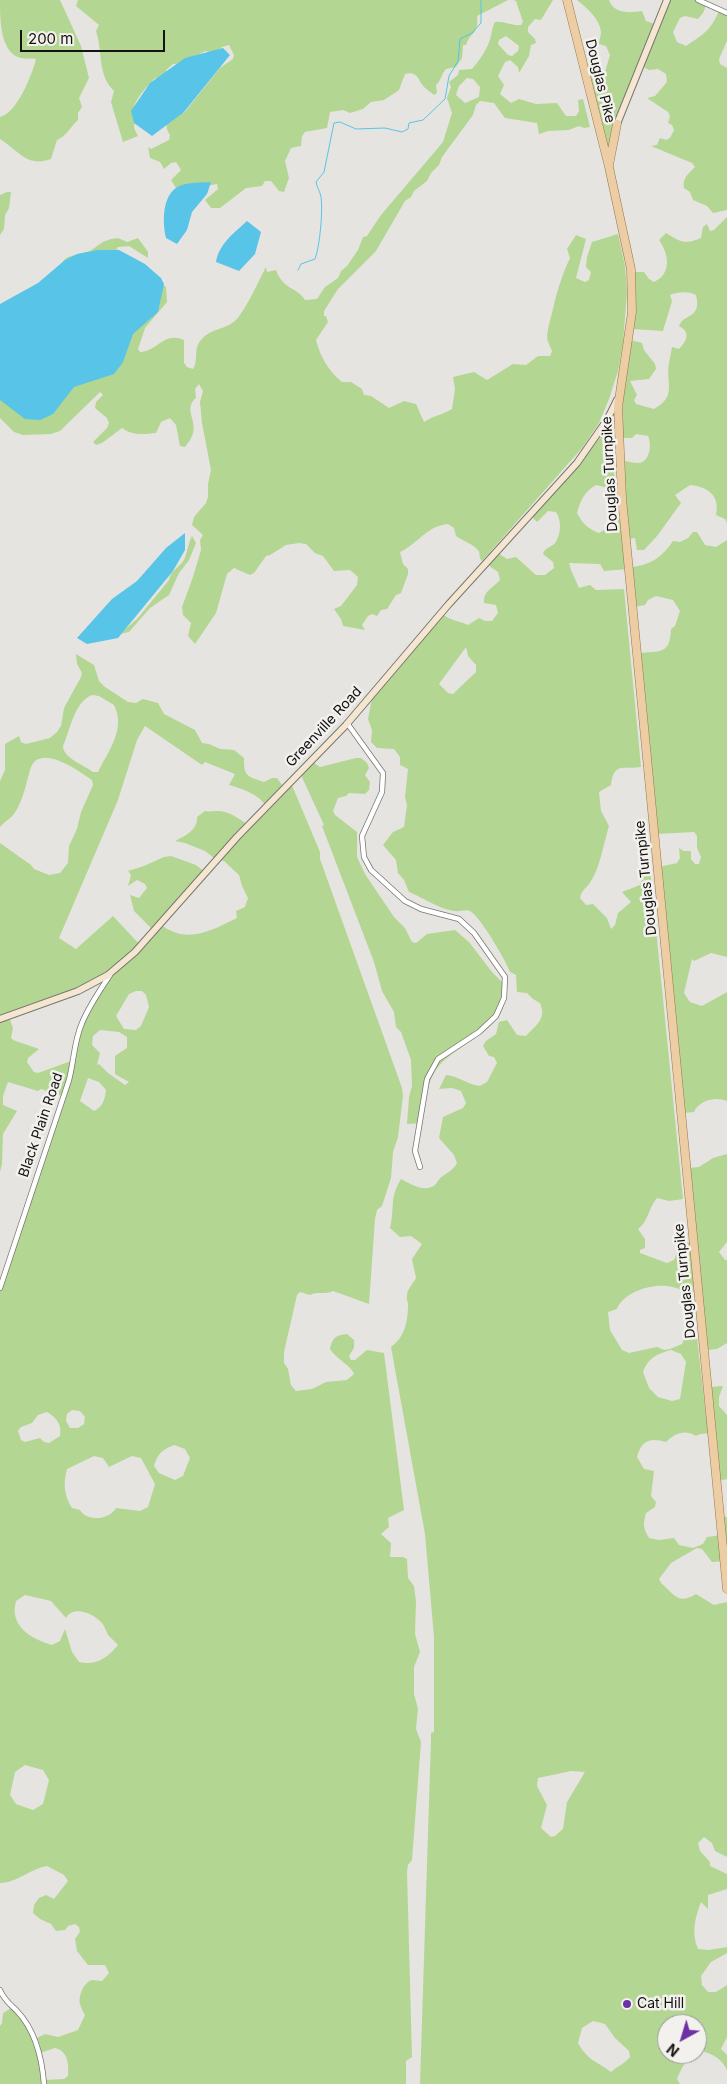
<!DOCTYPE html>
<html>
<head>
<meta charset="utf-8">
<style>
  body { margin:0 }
  #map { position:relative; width:727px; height:2084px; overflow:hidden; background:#e6e4e0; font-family:Inter,sans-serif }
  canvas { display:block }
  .north { position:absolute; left:657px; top:2014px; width:50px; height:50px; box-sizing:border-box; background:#f3f1ed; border:1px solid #9a9895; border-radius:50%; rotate:219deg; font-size:14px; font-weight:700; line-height:20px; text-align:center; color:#141312 }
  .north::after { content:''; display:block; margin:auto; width:18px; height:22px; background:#6d30a6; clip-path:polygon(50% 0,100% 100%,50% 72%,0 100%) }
  .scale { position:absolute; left:20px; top:30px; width:145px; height:22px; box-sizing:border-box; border:2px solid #141312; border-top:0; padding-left:6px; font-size:15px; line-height:18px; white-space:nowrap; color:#141312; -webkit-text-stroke:4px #f3f1ed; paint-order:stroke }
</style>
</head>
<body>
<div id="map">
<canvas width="727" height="2084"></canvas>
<div class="north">N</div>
<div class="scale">200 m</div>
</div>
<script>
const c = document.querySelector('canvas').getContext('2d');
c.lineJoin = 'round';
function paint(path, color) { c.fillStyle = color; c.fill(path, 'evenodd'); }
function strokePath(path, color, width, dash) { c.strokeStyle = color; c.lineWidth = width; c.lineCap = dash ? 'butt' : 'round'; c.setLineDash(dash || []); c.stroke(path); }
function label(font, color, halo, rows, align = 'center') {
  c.font = font + ' Inter,sans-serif'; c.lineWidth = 5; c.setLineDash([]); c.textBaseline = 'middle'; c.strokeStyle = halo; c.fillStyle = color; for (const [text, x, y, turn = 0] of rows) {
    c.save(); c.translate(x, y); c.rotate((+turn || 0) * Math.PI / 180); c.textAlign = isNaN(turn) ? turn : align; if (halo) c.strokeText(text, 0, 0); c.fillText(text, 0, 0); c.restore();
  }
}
const green = new Path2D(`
  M0 0H60L81 46 89 78 79 98 82 107 78 113V120C70 127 68 135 57 140L51 159C27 168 18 150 0 139V117C17 113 32 75 36 59 31 58 26 59 21 58 0 53 0 20 0 0Z
  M78 0H508L477 16C479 36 471 30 466 45H463L462 58 456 67 446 69C441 74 442 80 436 85L437 93 434 95C431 92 427 90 424 87 417 79 418 71 405 74L399 90 384 100 371 102 363 109 350 113 343 110 330 112 327 128 305 132 302 136 301 146 291 148 285 161 289 178 284 192 279 191 271 181H265L262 186 246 188 220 208H211L205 200 218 189 217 184 178 191 171 180 181 170 176 162 171 163 164 169 160 162 150 158 148 147 151 149 169 140 170 135C164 128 166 114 173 107L184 113 220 68 233 59 234 55 229 45 222 47 215 53 205 51 183 63 173 64 166 70 168 75 161 83 156 78 154 79C147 87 137 96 134 107 133 113 135 120 134 128L138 136 123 142 111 102 114 91C97 74 103 52 96 31L99 25 76 6Z
  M513 0H553L541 20 535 19 528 27V32L535 39 536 43 531 45 529 56 519 73 518 67 510 60 505 62 498 76 504 85 500 94 511 103 519 99 536 104 557 103 566 116H576L579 111 578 100 583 99 590 127 584 128 579 126 569 130 548 131 539 134 537 123 505 118 494 103 480 101 476 105 473 115 442 157 439 165 431 173 427 181 414 191 411 197 405 201 376 251 338 289 324 311V316H326L328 322 316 340C320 356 329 372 342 382H351L362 389 364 395 371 396 389 408 404 401 416 404 424 422C433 416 442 415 452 409L455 389 453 377 474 372 487 380 513 364 526 365 538 356H550L552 351C550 346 547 341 547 336 548 326 551 318 553 309 557 291 562 275 570 258L567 249 576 235 586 239 576 278 585 282 589 280 591 272 586 267 587 257 592 242 618 234 625 266 627 292 623 343 618 371 609 399 599 423 582 448 482 561C478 557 481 554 478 550 473 544 463 541 456 536L454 528 448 524C426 526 418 544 400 552L403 564 408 569V574L401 593 396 595 387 609 381 610 377 616 372 614 368 616 362 625 365 630 343 626 341 619 334 609 341 606 357 585 358 577 350 570 334 571 323 556 315 553 306 544 299 543 286 545 270 555 266 556 254 573 250 575 234 568 227 574 216 613 195 644 188 636 191 623 183 615 182 607 193 577 201 550 200 540 203 535 192 525 194 517 206 503 208 497V484L211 470 202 423 200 402 203 391 199 384 195 389 196 398C183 409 197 419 193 433 192 438 188 443 185 447L180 446 176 425 170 418 161 422 156 433C143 434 133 436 122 428L102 443 96 445 93 442 107 428 109 423 107 418 95 408 96 402 103 395 100 392 60 431 51 434 23 435 14 432 0 418V316L61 276 63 261 68 257 90 251 103 242 111 239 118 238 127 242 138 238 148 252V258L129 246 118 247 115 252 166 287 167 302 145 328 138 349 140 352C158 351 164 331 184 340V363L187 367 193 369C199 360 193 348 201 340 209 329 224 330 235 321 246 310 258 282 266 267L267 272 276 270C283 290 297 287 305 300L317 299 325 287 338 278 341 271 347 266 358 250 363 237 367 236 381 215 443 142 452 113 447 98 451 87 449 82 458 75 459 70 472 69C478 62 484 54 488 45 492 37 491 29 495 22 505 21 511 26 521 25L523 22 516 1ZM506 36 519 46 518 51 512 56 508 55 498 44 499 40ZM467 78 473 79 480 87 479 97 465 103 456 95 459 86Z
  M577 0H609C614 14 629 13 642 11L646 21 657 25 667 0H696L706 5 703 13 698 19 685 16 680 18 673 32 677 42 686 46C704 34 710 31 719 11L727 13V41L719 59 720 64 727 68V210L713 213 707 206 693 200 690 192 684 188C682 178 689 173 695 167L692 163 651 146 657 145 660 138 666 140 670 138 674 130 672 125 668 123 670 116 668 112 647 98 655 96 667 82 666 74 658 69 649 70 641 66 607 154 587 76 605 72 610 55 606 46 599 44C599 40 601 36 601 32 600 19 587 8 577 0Z
  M7 192H11L9 208 5 215 4 229 0 235V195Z
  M727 217V523L725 519 716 515C720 496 709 487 690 485L675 495 681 503 657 536 644 550H637L635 538 628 539 622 461C627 461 633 463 638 463 650 463 652 444 648 436L636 434 632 438H621L623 398 631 340 642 343 644 350 655 364 656 369 649 379 630 381 637 395 634 400 636 404 654 409C678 396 665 382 669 363 670 358 671 352 672 347L679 349C687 341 691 332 679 326 684 313 702 319 696 295 688 291 678 292 670 295L672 301 663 331 632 329 633 272H644L649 279 654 282C672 274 669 254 659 240L666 233C681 242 684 245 701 238L703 227 707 224 710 231 714 230Z
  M604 435 609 437 612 445 615 487 608 488 596 485C585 491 580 501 577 513 582 523 588 529 599 533L608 528 611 520 623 519 628 569 604 571 600 564 569 563 571 570 579 588 590 585 596 590 624 589 641 767C623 770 614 761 611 785L599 792 601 811 609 826C604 842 600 868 591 881 588 887 581 890 580 898L586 905 593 904 607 918 611 929 615 925 618 913 631 902 622 892 640 885 642 880 641 870 650 869 683 1199 669 1201 657 1198C648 1208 649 1221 638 1229L645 1239V1248L640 1250V1253L667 1263 674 1260 680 1243 693 1242 698 1292 685 1293C668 1278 625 1288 617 1309L608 1312 610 1330 622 1350 629 1353 657 1347 664 1350 670 1349 682 1344 684 1339 689 1337H697L706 1417H710L708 1387 723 1386 719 1397V1406L727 1415V1479L718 1481 712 1433 700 1434 696 1436C685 1429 675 1433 666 1442 650 1437 641 1441 637 1457L644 1469 654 1471 651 1496 656 1502 655 1507 646 1513C643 1524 643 1528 649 1538L659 1540 674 1538 679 1545 693 1548 703 1544 707 1537 722 1535V1517H727V1567L725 1561 712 1562 702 1549 697 1548 671 1563 659 1579 661 1583C675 1595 678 1605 696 1594L714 1605 727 1602V1857L715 1851 712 1843 704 1837 698 1843 700 1851 710 1862V1866L727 1874V1889L708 1895V1909L701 1902C695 1918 691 1933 698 1949L709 1950 727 1947V1953L711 1962 701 1976 702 1985 708 1992H716L727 1985V2037L721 2049 727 2055V2070C722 2059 713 2054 702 2051L697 2054V2024H667V2054H696C685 2060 682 2067 677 2079L680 2084H420L431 1739V1733L434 1732V1637L425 1534 391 1347C405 1337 408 1321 408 1304 408 1301 406 1299 407 1296 407 1289 413 1284 416 1278L412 1259 422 1244 411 1236 400 1237 390 1228C395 1209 389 1198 401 1179 411 1184 424 1193 435 1185 438 1182 439 1178 443 1176 450 1171 453 1170 457 1163L454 1155 439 1138 443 1117 463 1108 466 1103 461 1091 452 1088 439 1089 446 1075C459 1076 468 1085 480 1086L487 1082 497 1063 494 1057 489 1056 483 1046 486 1041 496 1034 499 1022 507 1020 517 1035 526 1036C536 1025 547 1019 540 1003L533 999 527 993 517 992 516 975 510 972C506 961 480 916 470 911 465 909 460 912 455 911 441 910 422 897 409 892L404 880 398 873 396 860 383 845 393 832 404 827 407 805 405 797 408 769 400 765V757L394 749 377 748 371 742 372 730 368 719 373 693 444 615C451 621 460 621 468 625L479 618 485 621H492L498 613 496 605 484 603C483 591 493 588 500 580L498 572 488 565 498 553 507 559 516 557 536 575H545L554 568 553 562 543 554C545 547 551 548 555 543 561 535 562 521 556 512L548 511 537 522 532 517 585 457 601 436ZM466 647 468 656 476 665V672L453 694 448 693 439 684ZM671 1350 681 1354 686 1362 680 1399 672 1401 658 1397 649 1388 643 1372C647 1359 658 1353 671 1350ZM571 1771 585 1772 567 1802 563 1829 555 1836 551 1837 541 1828 547 1805 537 1786 538 1778ZM593 2021 605 2024 615 2038 629 2051 630 2057C624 2064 618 2066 611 2072 598 2062 587 2060 578 2043L582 2028Z
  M693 532H697L705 545 716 547 727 540V957L711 953 694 961 692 959 684 993 690 1002 702 1006 727 992V1101C716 1096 699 1100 694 1112L684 1113 659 867 677 863 680 858 679 848 684 851H691V859L695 864H699L701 857 697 848V836L694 832 656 834 638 653C660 651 670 655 671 629L675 626 680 611 673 600 656 596 648 600 645 605 634 607 630 567C650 566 662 557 673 541L680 542 688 538Z
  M192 536 196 543 189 560 179 573 169 595 150 608 129 632 120 634 138 618 169 580C171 570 179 568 184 560 187 554 188 544 192 536Z
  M76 654 94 665 99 681 105 687 128 702 136 703 143 699 158 703 164 714 195 730 202 743 209 744 220 749 234 750 244 758C244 776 246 776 264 782L272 778H277L284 788 291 783 320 852V859L402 1088 403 1096 398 1137 393 1152 391 1178 382 1206 377 1210 375 1219 369 1304 333 1291C325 1295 317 1291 310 1295L300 1292 297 1295 284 1352V1363L288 1369 291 1385 296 1391 312 1389 326 1382 347 1380 354 1374C351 1365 336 1359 330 1349 332 1338 336 1335 347 1334L354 1340V1348L349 1356 351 1360H355L367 1350 384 1353 404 1510 388 1518 389 1527 381 1534 391 1543 390 1557H403L407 1559 408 1578 414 1586 416 1601 415 1634 420 1652 414 1667V1694L418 1709 416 1729 421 1742 412 1860 408 1865 407 1872 412 2057 406 2061V2084H0V2026L2 2023 3 2013 13 2007 35 2039 45 2034 58 2037 78 2030 85 2015C83 2012 81 2008 80 2004 78 1996 84 1982 92 1980L102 1981 109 1973 105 1965H88L77 1951 75 1939 80 1932 79 1927 75 1924 68 1926 65 1930 56 1931 51 1924 40 1919 33 1913 34 1905 39 1898 46 1895 54 1899 68 1881 64 1875 47 1866C30 1869 16 1883 0 1883V1287L62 1096 41 1089 38 1091 8 1082 3 1096V1105L17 1111 3 1134 2 1164 0 1172V843L31 865 34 869 49 875 60 873 68 863 69 846 77 829 81 812 93 785 92 780C79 771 38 741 30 770 26 784 23 801 14 814 10 819 4 822 0 827V781L5 770V744L19 736 21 742 26 744 50 738 57 732 61 726 64 708 81 677 82 673 77 664ZM92 695 99 696 114 705C126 729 109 750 98 772H93C84 765 63 758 63 746 70 731 74 702 92 695ZM145 726 202 765 205 762 235 774 229 785C245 790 257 793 267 807L248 825C240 819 229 811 217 811 212 811 211 812 205 811L197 817C198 830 185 836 175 841L185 843 205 851 214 858 224 861 239 875 242 886 248 898 245 907 236 911 237 918C210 931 187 945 160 924L205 872 196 865 171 856 164 857 144 866 128 871 131 875 128 886 137 880 145 884 147 888 139 898 130 895 134 911 153 930 140 945 113 916 76 949 59 938 118 800 137 740ZM108 977 82 1022 74 1060 38 1073 34 1072 27 1062 28 1058 39 1049 13 1040 11 1038 13 1028 9 1017ZM136 991H142L146 995 149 1007 141 1026 136 1030 124 1029 116 1016 129 994ZM100 1030 119 1032 127 1037V1048L115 1056V1074L129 1082 125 1085 108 1073 99 1064 97 1065 100 1053 92 1045 93 1036ZM88 1078 99 1082 106 1090C105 1099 103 1107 94 1111L80 1101ZM72 1410 80 1411 85 1417 84 1424 78 1428H70L66 1421 67 1414ZM47 1412C57 1418 62 1425 60 1436L49 1443 44 1442 40 1438 25 1442 21 1440 18 1431 21 1427 32 1423 38 1415ZM174 1445 185 1449 190 1458 183 1476 175 1480 159 1473 154 1466C158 1453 162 1450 174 1445ZM94 1456 103 1458 109 1467 132 1456 141 1458 155 1484 148 1507 140 1511 116 1508C110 1520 87 1522 80 1510L72 1508C64 1496 63 1483 67 1469ZM25 1595 51 1601 66 1618C73 1605 93 1613 101 1622 105 1626 106 1632 109 1636 112 1639 115 1642 118 1645 108 1658 95 1666 79 1662L72 1652 65 1629 60 1641 52 1645C31 1639 9 1626 16 1601ZM25 1765 43 1770 49 1780 43 1804 33 1810 16 1804 10 1795 15 1772ZM55 2048C68 2051 69 2064 68 2076L64 2079 44 2080 40 2053Z
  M356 758H361L367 763 369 768 365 775 370 782 369 790 365 794 349 793 346 796 338 798 333 811 335 815 357 832V857L365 874 394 917 405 928 412 942 416 943 427 934 455 930 469 942 492 972 503 983C503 988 505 994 505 999 502 1034 450 1045 434 1073 426 1087 424 1107 422 1123L407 1124 409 1097 412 1086 411 1060 401 1032 396 1027 394 1012 382 991 374 962 322 826 324 825 300 773 311 761 320 767Z
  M727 1154V1242L719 1252 725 1260H727V1343L717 1349 706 1350 689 1168 699 1167 713 1158Z`);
const water = new Path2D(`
  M223 48 230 55 184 112 152 136 134 123 131 111 150 83 185 58Z
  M211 182 207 194 192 212 187 230 177 244 166 238C162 221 162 191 182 185 191 182 202 183 211 182Z
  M247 221 261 232 255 254 239 271 216 262C219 244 234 233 247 221Z
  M98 250H119L145 264 161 278 164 284 158 312 133 334 123 362 114 374 74 387 53 414 40 420 25 419 0 400V304L38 283 65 260 77 254Z
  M185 533V550L173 571 118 638 87 644 77 638 112 599 137 581 166 548Z`);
const stream = new Path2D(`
  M298 270 301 264 315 259C320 246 323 210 321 197 320 191 317 188 316 182L324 172 334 123 340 122 356 129 385 128 402 132 408 129 409 123 423 120 445 99 449 76 458 61 460 39 472 33 481 23V0`);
const minor = new Path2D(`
  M698 0 727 13
  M347 723 383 773 382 792 362 836 364 857 371 870 405 901 421 909 459 919 474 933 505 977 504 998 496 1016 479 1032 438 1059 427 1079 415 1151 420 1167
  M0 1288 69 1080C74 1061 74 1041 82 1023 89 1006 100 990 110 975
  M0 1990C4 2000 10 2004 17 2011 36 2031 42 2058 44 2084`);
const secondary = new Path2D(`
  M617 124 667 0
  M0 1019 78 991 108 975 135 952 237 837 346 725 448 605 577 463 607 420 617 400`);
const primary = new Path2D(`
  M567 0 609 167 631 269 632 312 618 407 622 498 727 1589
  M609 165 617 124`);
const markers = [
  [627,2004,5,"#6d30a6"]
];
const streetNames = [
  ["Douglas Pike",600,81,76],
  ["Douglas Turnpike",610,474,-93],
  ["Greenville Road",324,727,-47],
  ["Douglas Turnpike",646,878,-96],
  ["Black Plain Road",41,1125,-71],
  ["Douglas Turnpike",685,1281,-96]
];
const poiNames = [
  ["Cat Hill",637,2004]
];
paint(green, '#b3d692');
paint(water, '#58c4e7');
strokePath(stream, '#58c4e7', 1);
strokePath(minor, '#787672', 6);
strokePath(secondary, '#787672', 8);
strokePath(primary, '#987649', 9);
strokePath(minor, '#fff', 4.5);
strokePath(secondary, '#f5e6d1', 6);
strokePath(primary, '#eccda4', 8);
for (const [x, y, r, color] of markers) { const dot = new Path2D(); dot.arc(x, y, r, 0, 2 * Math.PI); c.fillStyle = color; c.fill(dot); strokePath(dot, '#f3f1ed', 2); }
label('14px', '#141312', '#f3f1ed', streetNames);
label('14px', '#141312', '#f3f1ed', poiNames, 'left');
</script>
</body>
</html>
